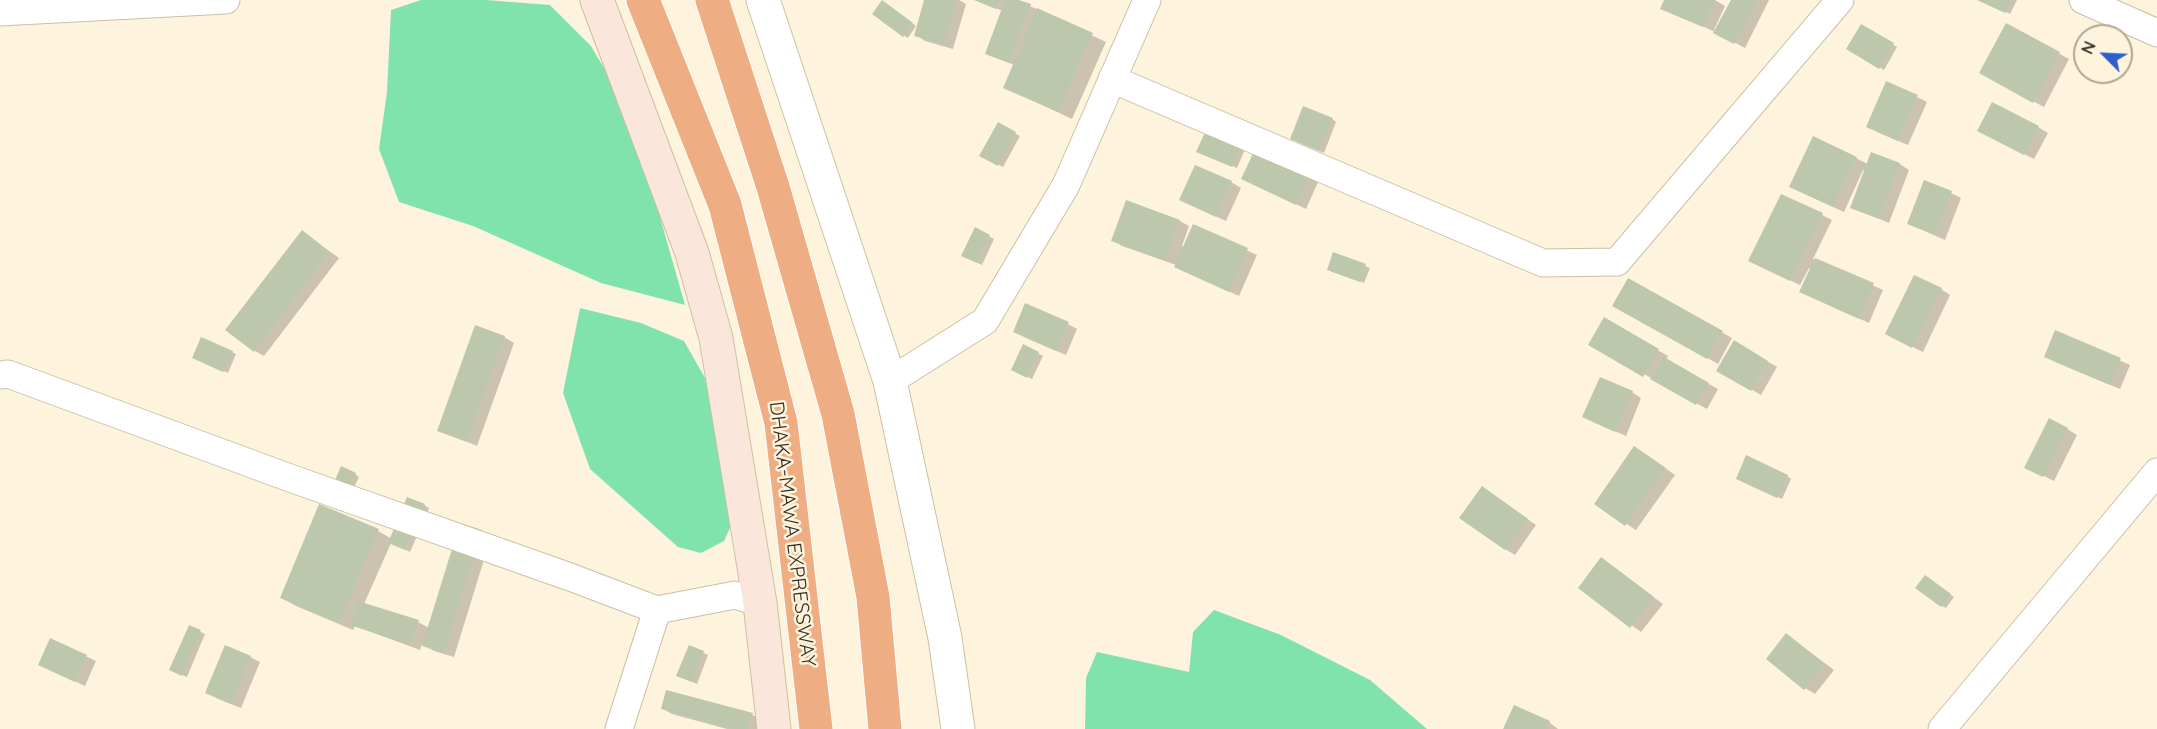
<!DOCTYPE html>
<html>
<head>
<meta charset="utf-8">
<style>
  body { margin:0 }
  #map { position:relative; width:2157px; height:729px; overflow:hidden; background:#fef4dd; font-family:Quicksand,sans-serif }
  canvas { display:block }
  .north { position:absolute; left:2073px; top:24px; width:60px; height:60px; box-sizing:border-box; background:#fef4dd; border:2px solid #aea693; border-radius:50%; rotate:294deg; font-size:16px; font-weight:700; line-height:24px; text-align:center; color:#353025 }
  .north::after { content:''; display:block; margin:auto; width:21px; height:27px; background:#2d60ce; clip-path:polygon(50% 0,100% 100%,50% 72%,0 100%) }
</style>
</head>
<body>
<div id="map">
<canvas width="2157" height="729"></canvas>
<div class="north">N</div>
</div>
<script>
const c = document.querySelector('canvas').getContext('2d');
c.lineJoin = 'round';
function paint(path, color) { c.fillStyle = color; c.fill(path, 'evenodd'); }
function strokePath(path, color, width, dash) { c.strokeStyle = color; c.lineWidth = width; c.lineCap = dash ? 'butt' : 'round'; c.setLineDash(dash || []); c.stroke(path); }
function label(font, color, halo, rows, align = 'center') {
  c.font = font + ' Quicksand,sans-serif'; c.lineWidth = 5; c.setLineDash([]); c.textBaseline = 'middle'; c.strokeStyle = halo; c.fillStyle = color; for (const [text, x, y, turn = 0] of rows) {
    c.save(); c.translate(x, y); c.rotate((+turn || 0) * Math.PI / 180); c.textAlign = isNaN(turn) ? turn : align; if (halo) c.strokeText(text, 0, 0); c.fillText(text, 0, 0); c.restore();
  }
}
const water = new Path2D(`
  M421 0H486L550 5 591 46 630 112 685 305 601 283 473 226 399 202 379 149 387 92 391 10Z
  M580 308 641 323 684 341 709 385 735 517 724 541 701 553 678 547 590 469 563 393Z
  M1214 610 1281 635 1370 680 1427 729H1085L1086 678 1097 652 1189 672 1193 632Z`);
const shadow = new Path2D(`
  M925 0H959L966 4 953 49 925 41 916 35Z
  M975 0H1014L1030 6 1106 42 1072 119 1004 87 1014 65 987 53 1003 11Z
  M1666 0H1715L1725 6 1714 30 1716 31 1732 0H1769L1745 48 1713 31 1662 8Z
  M1980 0H2017L2010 14Z
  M887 4 916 26 908 38 903 35Z
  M2006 25 2069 59 2044 107 1990 78Z
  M1861 26 1897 47 1884 70 1848 49Z
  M1917 97 1927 102 1908 145 1877 132Z
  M1332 119 1336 122 1324 153 1296 141Z
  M998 124 1020 136 1003 167 981 156Z
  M2038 127 2048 133 2034 159 1988 136Z
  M1814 138 1868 164H1900L1909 170 1889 223 1852 207 1865 171 1863 170 1844 212 1801 192Z
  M1246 147 1237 168 1203 154Z
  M1257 149 1319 180 1306 209 1253 184Z
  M1231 182 1241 188 1226 221 1191 205Z
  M1951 193 1961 198 1945 240 1909 224Z
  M1127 202 1180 221 1189 226 1182 246 1184 247 1194 226 1257 255 1239 296 1185 272 1176 267V265L1122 246 1112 240Z
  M1822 215 1832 220 1813 259 1883 290 1869 323 1801 292 1811 269 1809 268 1800 285 1760 266Z
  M975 229 994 239 982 265 967 258Z
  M302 232 339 258 264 356 255 351Z
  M1334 254 1370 268 1364 283 1333 272Z
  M1628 280 1732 338 1718 364 1614 306Z
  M1941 289 1950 295 1923 352 1896 339Z
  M1604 319 1668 356 1666 360 1718 389 1707 409 1590 344Z
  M1068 324 1077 329 1066 355 1024 337Z
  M2056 332 2130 365 2120 389 2055 362Z
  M504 337 514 343 477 446 439 430Z
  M1734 342 1777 367 1761 395 1718 370Z
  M1024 346 1043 356 1032 379 1013 370Z
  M232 352 236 354 228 373 198 360Z
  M1632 392 1641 398 1626 436 1594 422Z
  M2067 429 2077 435 2054 481 2036 472Z
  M1644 453 1675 475 1636 530 1596 504Z
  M355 474 359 477 348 500 331 491Z
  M1787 476 1791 479 1782 499 1742 481Z
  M1492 494 1536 525 1515 555 1505 549Z
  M424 505 429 508 410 552 391 543 364 604 418 622 429 628 461 525 491 537 454 657 434 651 422 644 420 650 355 626 353 630 296 606 282 598 378 531 392 539Z
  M1601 559 1663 604 1641 632 1580 587Z
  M1929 579 1954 597 1946 608 1942 606Z
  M190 627 205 634 187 677 176 672Z
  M1787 635 1834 670 1815 694 1805 688Z
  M51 640 96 661 85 686 50 670Z
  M690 647 708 655 697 684 683 678Z
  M250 657 260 662 241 708 216 698Z
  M663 709 752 715 762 720 759 729H727L672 714Z
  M1549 722 1558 729H1505Z`);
const building = new Path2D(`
  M882 0 913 23 903 37 872 14Z
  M924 0H956L944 44 914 36Z
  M974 0H1000L996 9Z
  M1005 0H1019L1031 4 1009 63 985 54Z
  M1664 0H1715L1703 27 1660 9Z
  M1731 0H1757L1734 44 1713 33Z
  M1977 0H2012L2005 13Z
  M1037 8 1093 33 1058 112 1003 88Z
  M2006 23 2060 52 2033 103 1979 73Z
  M1861 24 1894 43 1879 69 1846 49Z
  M1886 81 1918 95 1898 141 1866 127Z
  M1992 102 2039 126 2024 155 1977 131Z
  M1303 106 1333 118 1319 151 1290 139Z
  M998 122 1016 132 998 166 979 156Z
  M1207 128 1242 143 1232 167 1196 152Z
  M1813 136 1857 157 1833 207 1789 187Z
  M1256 147 1311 173 1296 205 1241 179Z
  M1871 152 1900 163 1879 219 1850 208Z
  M1195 165 1232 181 1216 217 1179 200Z
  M1924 180 1952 191 1935 235 1907 224Z
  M1781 194 1823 213 1790 281 1748 261Z
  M1126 200 1180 220 1165 260 1111 241Z
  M1193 224 1248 248 1229 292 1174 267Z
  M975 227 990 235 977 263 961 256Z
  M302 230 330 252 254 352 225 330Z
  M1333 252 1366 264 1360 282 1327 270Z
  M1815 258 1874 283 1859 319 1799 292Z
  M1914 275 1942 288 1912 348 1885 334Z
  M1628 278 1723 331 1707 359 1612 306Z
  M1025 303 1069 322 1056 351 1013 332Z
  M1604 317 1659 349 1643 377 1588 345Z
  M475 325 505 336 467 442 437 431Z
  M2055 330 2121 358 2110 385 2044 357Z
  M201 337 233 351 223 372 192 358Z
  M1734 340 1768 361 1751 391 1716 371Z
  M1023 344 1039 352 1027 378 1011 370Z
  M1664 357 1709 383 1696 405 1650 379Z
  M1600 377 1633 391 1615 432 1582 417Z
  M2049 418 2068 428 2043 477 2024 468Z
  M1634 446 1666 468 1625 526 1594 504Z
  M1746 455 1788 475 1777 498 1736 479Z
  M341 466 356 473 343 499 330 492Z
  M1482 486 1528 519 1505 550 1459 518Z
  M407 497 425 504 405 550 388 543Z
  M319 504 379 529 339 623 280 598Z
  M460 523 482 530 444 653 422 646Z
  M1601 557 1654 597 1630 628 1578 588Z
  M1925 575 1951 594 1941 607 1915 588Z
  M358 601 419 620 410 645 350 625Z
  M189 625 201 630 182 676 169 670Z
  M1786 633 1825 664 1804 690 1766 659Z
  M50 638 87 655 75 682 38 665Z
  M225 645 251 656 231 704 205 693Z
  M689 645 704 651 692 682 676 676Z
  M666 690 753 713 748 729H733L661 709Z
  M1514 705 1550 721 1546 729H1503Z`);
const minor = new Path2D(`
  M2083 0 2157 33
  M0 12 226 0
  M1112 79 1543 263 1617 262 1840 0
  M0 375 8 374 290 478 570 577 657 610 735 595 760 603
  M890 381 985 321 1066 185 1147 0
  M619 729 657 610
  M1942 729 2157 472`);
const tertiary = new Path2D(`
  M763 0 890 381 945 638 958 729`);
const secondary = new Path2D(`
  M597 0 692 253 716 338 760 603 774 729`);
const motorway = new Path2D(`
  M643 0 725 205 781 423 816 729
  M712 0 773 187 838 414 873 597 885 729`);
const streetNames = [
  ["DHAKA-MAWA EXPRESSWAY",792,534,83]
];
paint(water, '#80e3ac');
paint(shadow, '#0003');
paint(building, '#bdc7ab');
strokePath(minor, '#cbc0a4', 29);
strokePath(tertiary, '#cbc0a4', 35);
strokePath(secondary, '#cbc0a4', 35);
strokePath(motorway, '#fff', 35);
strokePath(minor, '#fff', 27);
strokePath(tertiary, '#fff', 33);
strokePath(secondary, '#fae6da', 33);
strokePath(motorway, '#efad83', 33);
label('20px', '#353025', '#fef4dd', streetNames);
</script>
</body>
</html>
